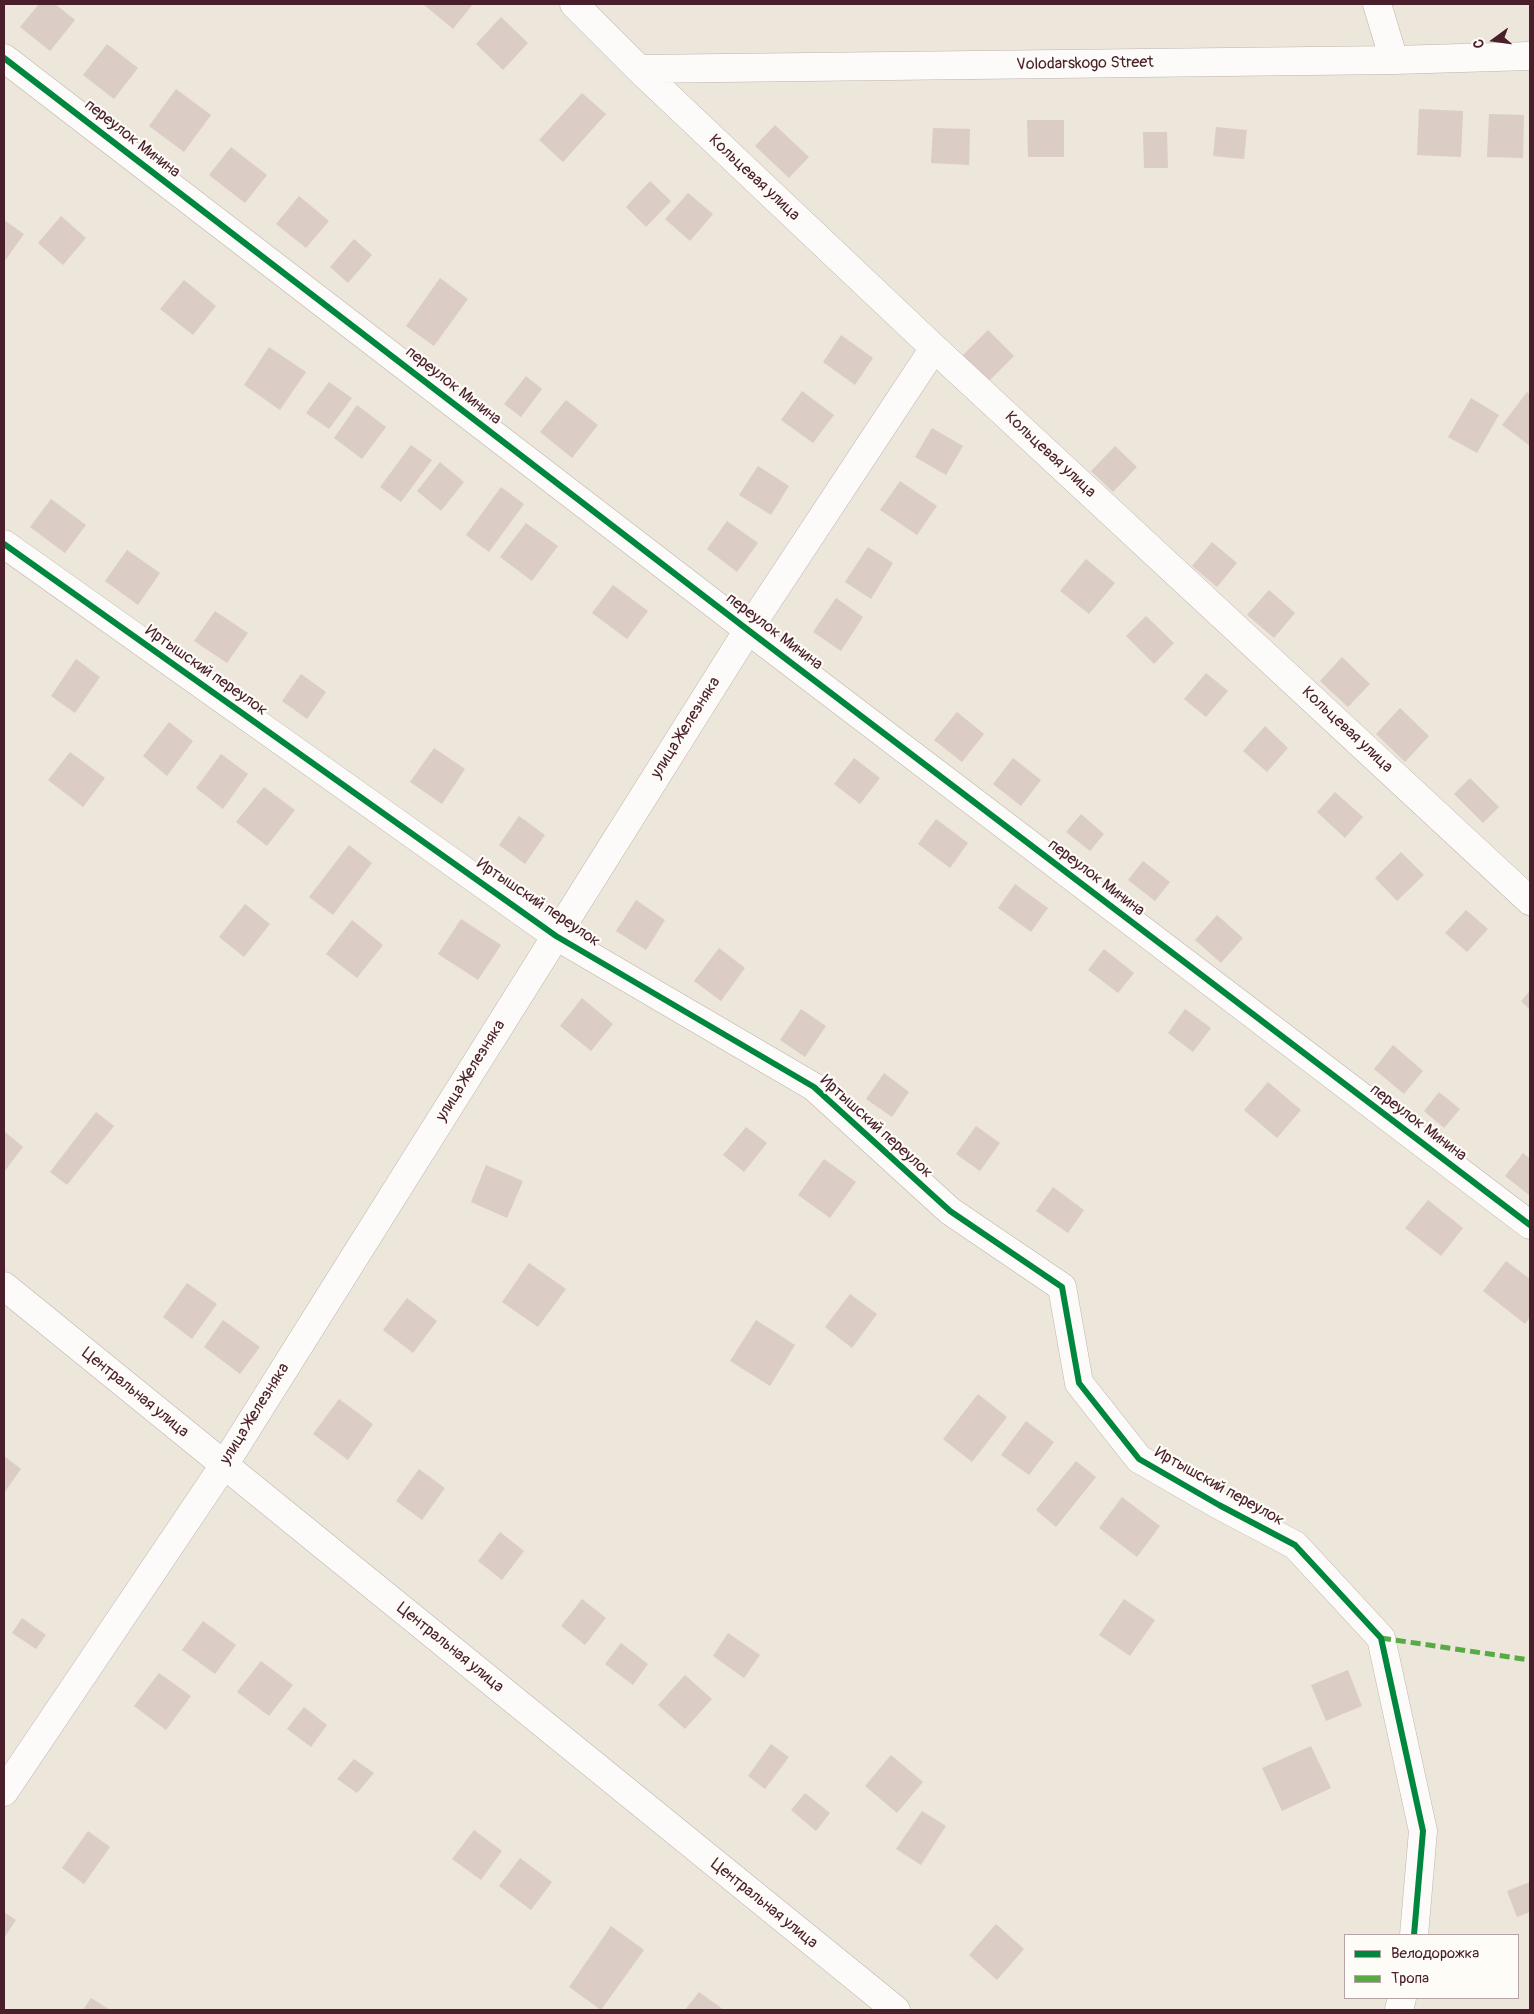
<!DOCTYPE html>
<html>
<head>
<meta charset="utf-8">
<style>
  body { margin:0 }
  #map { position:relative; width:1534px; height:2014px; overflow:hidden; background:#ede6da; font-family:Pangolin,sans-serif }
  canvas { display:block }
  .frame { position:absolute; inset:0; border:5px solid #4a1f2b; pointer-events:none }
  .legend { position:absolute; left:1344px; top:1934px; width:175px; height:65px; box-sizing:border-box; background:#fdfcf7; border:1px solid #b5a4a5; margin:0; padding:6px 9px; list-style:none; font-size:15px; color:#4a1f2b }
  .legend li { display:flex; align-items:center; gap:10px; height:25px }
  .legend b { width:25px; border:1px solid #b5a4a5 }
  .north { position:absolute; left:1469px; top:15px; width:50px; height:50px; -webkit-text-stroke:4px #fdfcf7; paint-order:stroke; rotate:256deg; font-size:14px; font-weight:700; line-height:20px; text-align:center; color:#4a1f2b }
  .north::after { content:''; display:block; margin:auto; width:18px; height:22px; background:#4a1f2b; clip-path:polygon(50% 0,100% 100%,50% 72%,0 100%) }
</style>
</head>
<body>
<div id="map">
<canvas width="1534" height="2014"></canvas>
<div class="frame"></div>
<ul class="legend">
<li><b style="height:6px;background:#00873e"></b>Велодорожка</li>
<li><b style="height:6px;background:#57aa44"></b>Тропа</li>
</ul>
<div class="north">С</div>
</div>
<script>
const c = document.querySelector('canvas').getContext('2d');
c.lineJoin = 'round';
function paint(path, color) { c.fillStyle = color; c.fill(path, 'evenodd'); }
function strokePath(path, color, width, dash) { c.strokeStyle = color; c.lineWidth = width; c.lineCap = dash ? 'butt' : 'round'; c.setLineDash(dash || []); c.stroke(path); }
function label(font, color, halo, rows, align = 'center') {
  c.font = font + ' Pangolin,sans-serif'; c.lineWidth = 4.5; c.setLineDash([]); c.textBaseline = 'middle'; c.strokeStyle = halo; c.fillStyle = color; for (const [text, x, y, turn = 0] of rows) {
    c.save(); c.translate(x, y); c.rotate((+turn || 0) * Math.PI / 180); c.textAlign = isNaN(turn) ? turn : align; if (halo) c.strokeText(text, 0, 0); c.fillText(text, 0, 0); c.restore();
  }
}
const building = new Path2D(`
  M39 4H55L75 20 50 51 20 27Z
  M423 4H473L453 29Z
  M501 17 528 43 503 70 476 44Z
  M107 44 138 68 114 99 83 75Z
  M176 89 211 115 184 152 149 126Z
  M582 93 606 114 563 162 539 140Z
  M1419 109 1463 111 1461 157 1417 155Z
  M1489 114 1524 115 1523 158 1487 157Z
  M1027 120H1064V157H1028Z
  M775 125 809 157 789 178 755 146Z
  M1216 127 1247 130 1244 159 1213 156Z
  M933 128 970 129 969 165 931 163Z
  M1143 132H1167L1168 168H1144Z
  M231 147 267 175 245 203 209 175Z
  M650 181 671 201 646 227 626 207Z
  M688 193 713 214 690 241 665 219Z
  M299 196 329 221 306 248 276 224Z
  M61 216 86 238 63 265 38 243Z
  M4 220 24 234 4 262Z
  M354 239 372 255 348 283 330 267Z
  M440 278 468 299 434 346 406 326Z
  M184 280 216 306 193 335 160 309Z
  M988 330 1014 356 988 382 962 356Z
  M841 335 873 358 855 385 823 362Z
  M269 347 306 372 280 410 244 385Z
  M526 376 542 389 521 417 504 404Z
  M329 382 352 398 329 429 306 413Z
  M802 391 834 415 813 443 781 420Z
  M1527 392 1530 395V446L1502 425Z
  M1471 398 1499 415 1477 453 1448 437Z
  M566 400 598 425 572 458 540 432Z
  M357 405 386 427 362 459 334 438Z
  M932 428 963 446 946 475 915 457Z
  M411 445 432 460 401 502 380 487Z
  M1115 446 1137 467 1113 492 1091 471Z
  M440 462 464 482 441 511 417 491Z
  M758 466 789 486 771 515 739 495Z
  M900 481 937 506 917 535 880 510Z
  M501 487 524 504 489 552 466 535Z
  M51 499 86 525 65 553 30 527Z
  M727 521 758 543 737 572 707 549Z
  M526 523 558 546 532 581 500 557Z
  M1212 542 1237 563 1217 587 1192 566Z
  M868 547 893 563 871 599 845 582Z
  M127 550 160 573 138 605 105 581Z
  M1086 559 1115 583 1089 614 1060 591Z
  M613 585 648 611 627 639 592 613Z
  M1269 590 1295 613 1274 638 1247 615Z
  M836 598 863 617 841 651 813 632Z
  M215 611 248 633 227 663 194 641Z
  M1146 616 1174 643 1154 664 1126 636Z
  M1342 657 1370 684 1348 707 1320 681Z
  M76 659 100 677 75 713 51 696Z
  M1206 673 1228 691 1206 717 1184 699Z
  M301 674 326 692 307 719 282 701Z
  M1400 708 1429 736 1405 762 1376 734Z
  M957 712 984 734 962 762 934 740Z
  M169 722 193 741 167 776 143 756Z
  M1265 726 1288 748 1267 772 1243 751Z
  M434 748 465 769 442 804 410 782Z
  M70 752 105 778 83 807 48 780Z
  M221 754 248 774 223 809 196 788Z
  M854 758 880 778 860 804 834 784Z
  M1013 758 1041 780 1021 806 993 784Z
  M1470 778 1499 807 1483 823 1454 794Z
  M264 787 295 810 267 846 236 822Z
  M1335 792 1363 817 1345 838 1317 812Z
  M1081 814 1104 834 1090 851 1066 832Z
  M519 816 545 835 525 864 499 845Z
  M936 819 968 843 950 868 918 844Z
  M349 845 372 863 333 915 309 897Z
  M1401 852 1424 875 1397 901 1375 878Z
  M1143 861 1170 882 1155 901 1128 880Z
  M1015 884 1048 908 1031 932 998 908Z
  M636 900 665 920 646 950 616 931Z
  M245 904 270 924 244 957 219 937Z
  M1466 910 1488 929 1467 952 1445 933Z
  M1217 915 1243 938 1221 963 1195 940Z
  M461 919 501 945 478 980 438 954Z
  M352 920 383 945 357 978 326 954Z
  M719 948 745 968 721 1001 694 981Z
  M1104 949 1134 973 1118 993 1088 970Z
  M1530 991V1010L1521 1001Z
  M582 998 613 1024 591 1051 560 1026Z
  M801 1009 826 1026 805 1057 780 1040Z
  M1185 1009 1211 1028 1193 1052 1168 1033Z
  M1393 1045 1423 1071 1404 1094 1374 1069Z
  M884 1073 909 1092 892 1117 866 1099Z
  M1268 1082 1301 1110 1277 1138 1244 1110Z
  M1439 1092 1460 1109 1444 1128 1424 1111Z
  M96 1112 114 1126 67 1185 50 1172Z
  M976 1126 1000 1143 980 1171 956 1154Z
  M746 1127 767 1143 744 1172 723 1155Z
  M4 1131 23 1147 4 1172Z
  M1523 1153 1530 1159 1529 1195 1505 1176Z
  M824 1159 856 1182 830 1218 798 1195Z
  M486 1165 523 1181 507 1218 471 1202Z
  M1053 1187 1084 1210 1068 1233 1036 1211Z
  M1428 1200 1463 1228 1441 1256 1405 1228Z
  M1506 1261 1530 1279V1317L1525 1324 1483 1291Z
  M529 1263 566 1289 538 1327 502 1302Z
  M187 1283 217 1304 192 1339 163 1317Z
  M850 1294 877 1314 852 1348 825 1327Z
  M407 1298 437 1321 413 1353 383 1330Z
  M223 1320 260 1347 240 1374 204 1347Z
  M756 1320 795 1345 770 1386 730 1361Z
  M978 1394 1007 1417 972 1462 943 1439Z
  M339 1399 373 1424 348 1460 313 1434Z
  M1026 1421 1054 1442 1029 1475 1001 1455Z
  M4 1456 21 1469 4 1493Z
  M1076 1461 1096 1477 1056 1527 1036 1510Z
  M419 1469 445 1488 422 1520 396 1501Z
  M1122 1497 1160 1526 1137 1557 1099 1528Z
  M500 1532 524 1551 502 1580 478 1561Z
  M582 1599 606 1618 585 1645 561 1626Z
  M1124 1599 1155 1620 1130 1656 1099 1635Z
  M22 1618 46 1635 36 1649 12 1633Z
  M203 1621 236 1645 215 1674 182 1650Z
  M728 1633 760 1655 744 1678 713 1656Z
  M621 1643 648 1664 633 1685 605 1664Z
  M261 1661 293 1685 269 1716 237 1692Z
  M1348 1670 1362 1706 1326 1721 1311 1685Z
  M159 1673 191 1696 166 1730 134 1706Z
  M685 1675 712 1699 685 1729 658 1705Z
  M304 1707 327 1725 311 1747 287 1729Z
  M771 1744 789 1757 765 1789 748 1776Z
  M1311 1746 1331 1788 1282 1811 1262 1768Z
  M891 1755 923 1782 897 1813 865 1786Z
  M354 1759 374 1773 357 1793 337 1779Z
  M805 1793 830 1813 816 1831 791 1810Z
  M922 1811 946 1826 921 1865 896 1849Z
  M474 1830 502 1851 481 1880 452 1859Z
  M88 1831 110 1847 84 1884 62 1868Z
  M520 1858 552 1882 531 1910 499 1886Z
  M1530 1882V1912L1517 1917 1507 1891Z
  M4 1912 16 1920 4 1938Z
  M996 1924 1024 1949 997 1980 969 1955Z
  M611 1926 644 1950 601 2010 569 1987Z
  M699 1992 724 2010H685Z
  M91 1998 110 2010H83Z`);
const street = new Path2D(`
  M574 4 639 69 934 348 1530 901
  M1377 4 1394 60
  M4 58 748 630 1530 1225
  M639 69 1394 60 1530 56
  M4 544 556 936 814 1087 950 1211 1062 1287 1079 1383 1139 1459 1219 1505 1295 1545 1381 1638 1423 1831 1414 1935
  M4 1286 896 2010
  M4 1792 224 1465 748 630 934 348
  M1399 2010 1402 1998`);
const quiet = new Path2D(`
  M1381 1638 1530 1660`);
const cycleway = new Path2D(`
  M4 58 748 630 1530 1225
  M4 544 556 936 814 1087 950 1211 1062 1287 1079 1383 1139 1459 1219 1505 1295 1545 1381 1638 1423 1831 1414 1935`);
const streetNames = [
  ["Volodarskogo Street",1085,64,-1],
  ["переулок Минина",132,139,38],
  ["Кольцевая улица",754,178,43],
  ["переулок Минина",453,386,38],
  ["Кольцевая улица",1050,455,43],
  ["переулок Минина",774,632,37],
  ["Иртышский переулок",206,671,35],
  ["улица Железняка",686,728,-58],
  ["Кольцевая улица",1347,730,43],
  ["переулок Минина",1096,878,37],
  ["Иртышский переулок",538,903,34],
  ["улица Железняка",471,1071,-58],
  ["переулок Минина",1418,1123,37],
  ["Иртышский переулок",876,1127,42],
  ["Центральная улица",135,1393,39],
  ["улица Железняка",255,1414,-58],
  ["Иртышский переулок",1219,1487,29],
  ["Центральная улица",450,1648,39],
  ["Центральная улица",764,1904,39]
];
paint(building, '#dbccc5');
strokePath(street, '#bdb4ad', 29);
strokePath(street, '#fcfbf9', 28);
strokePath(quiet, '#57aa44', 5, [10, 5]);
strokePath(cycleway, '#00873e', 6);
label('16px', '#4a1f2b', '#fdfcf7', streetNames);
</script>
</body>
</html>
